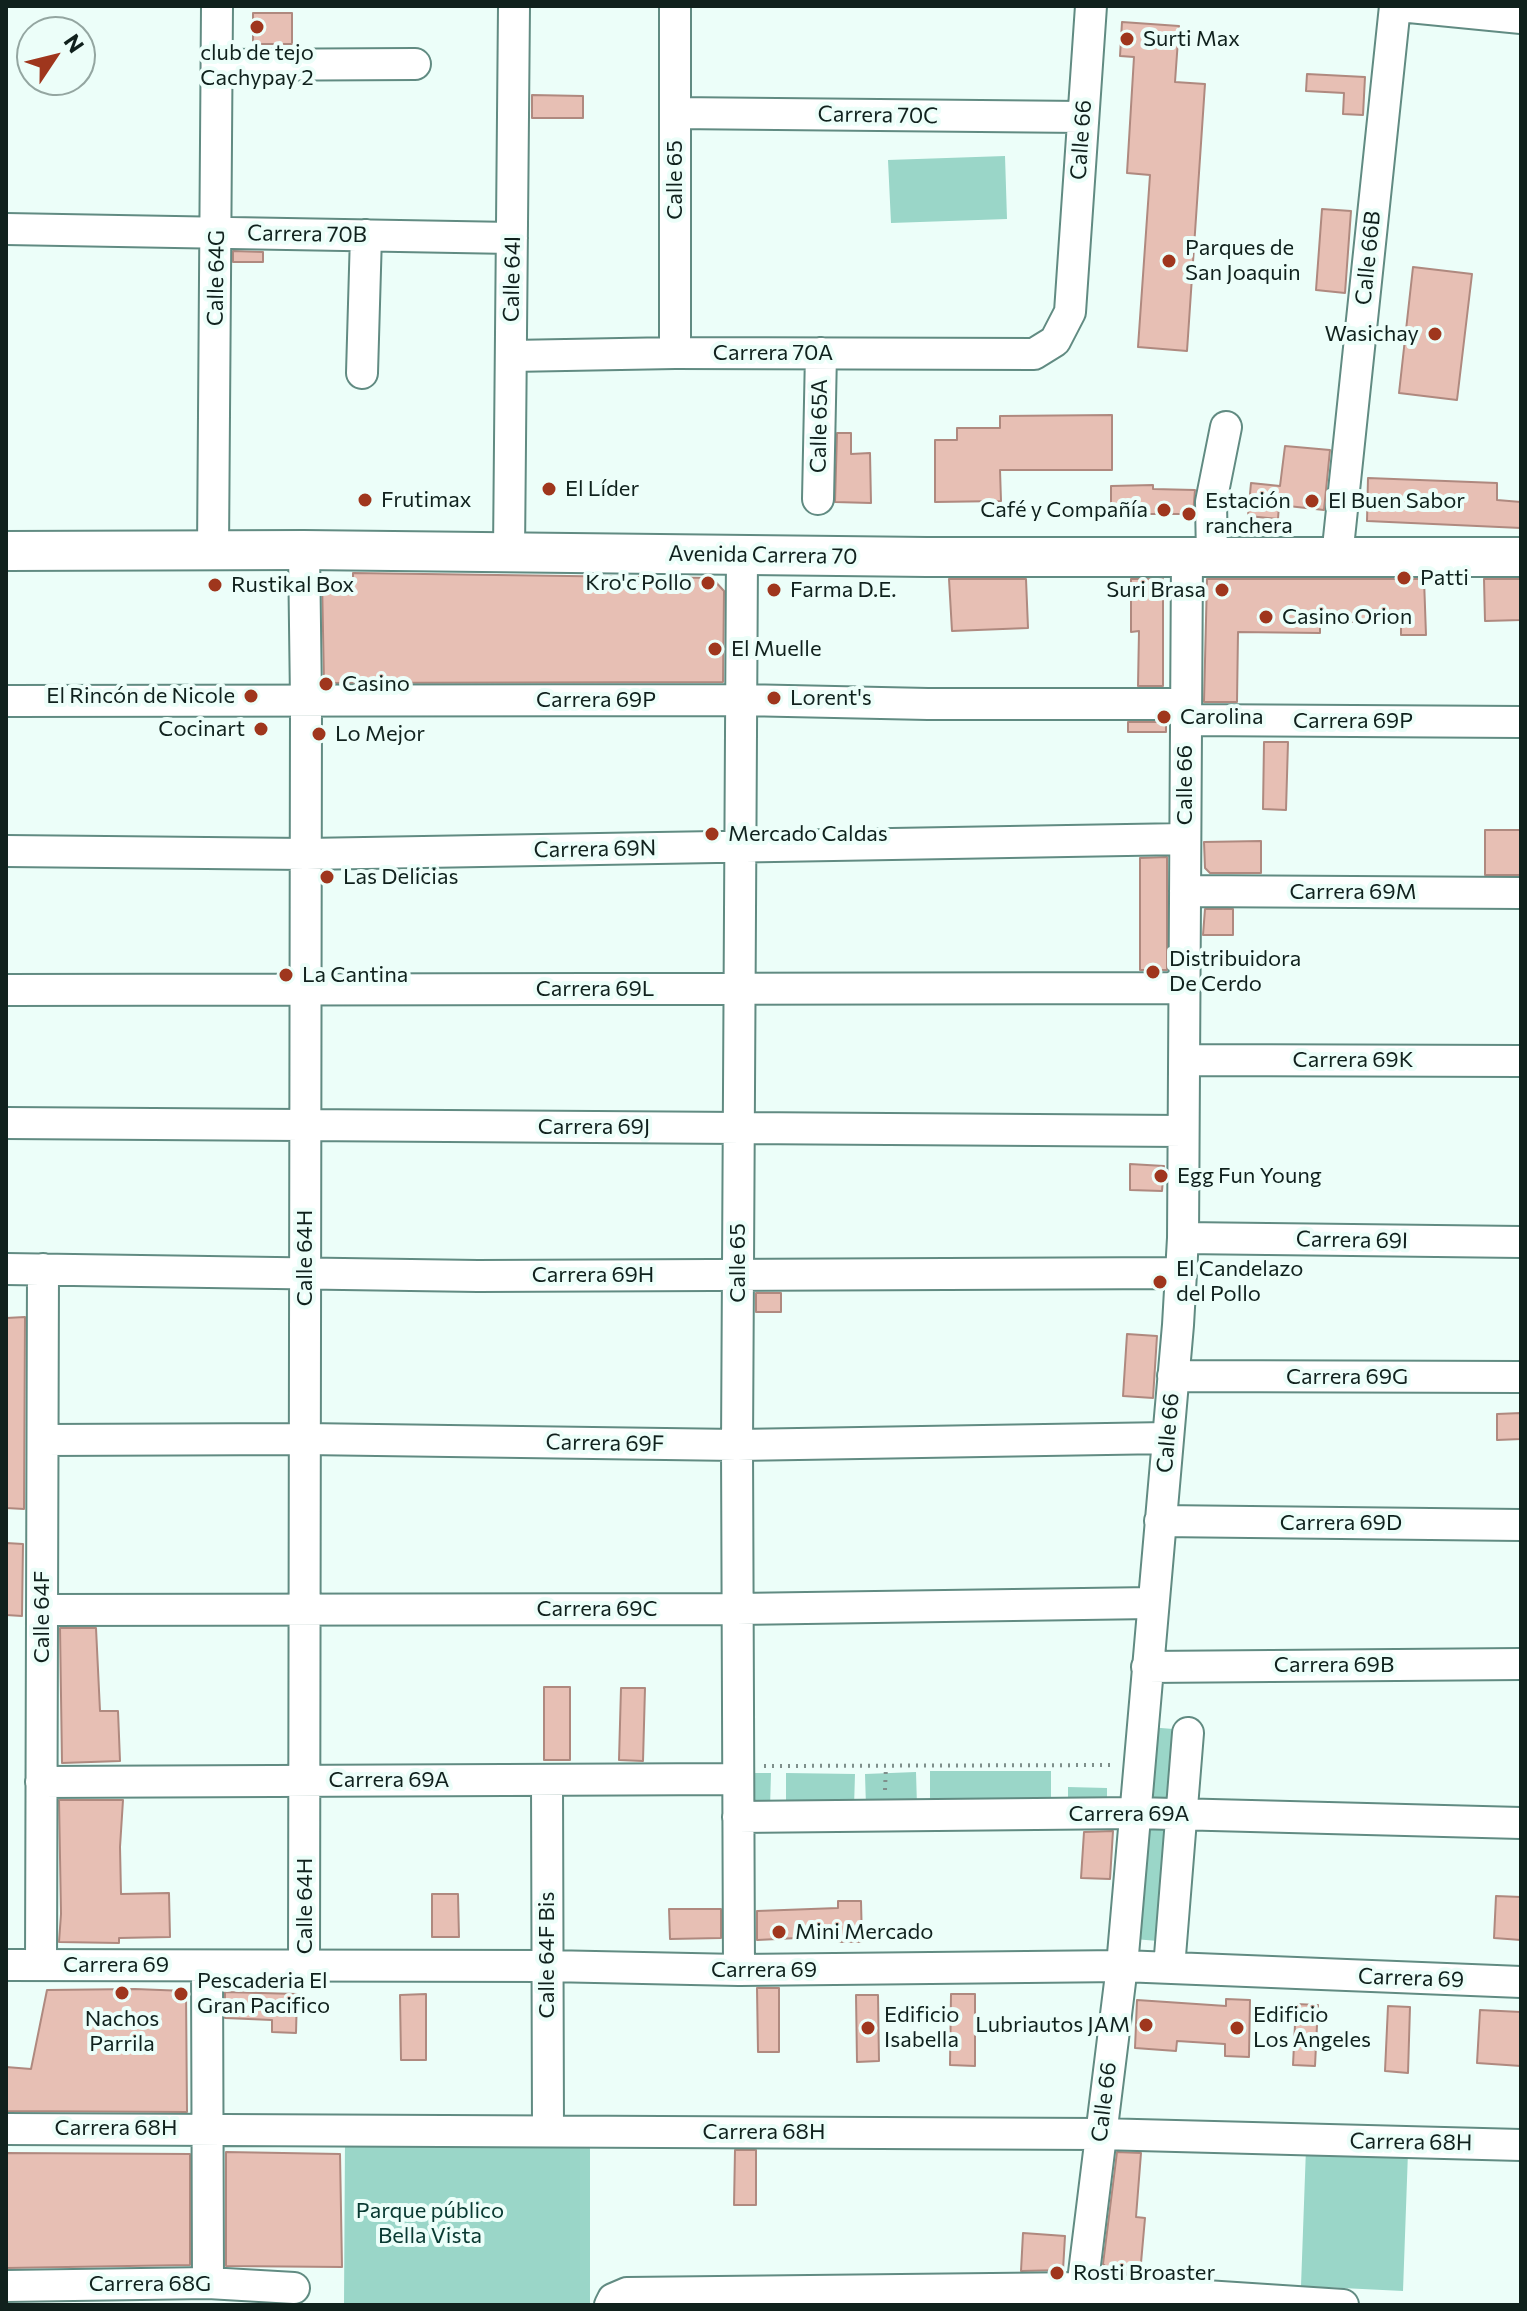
<!DOCTYPE html>
<html>
<head>
<meta charset="utf-8">
<style>
  body { margin:0 }
  #map { position:relative; width:1527px; height:2311px; overflow:hidden; background:#ecfef9; font-family:Commissioner,sans-serif }
  canvas { display:block }
  .frame { position:absolute; inset:0; border:8px solid #10211d; pointer-events:none }
  .north { position:absolute; left:16px; top:16px; width:80px; height:80px; box-sizing:border-box; background:#ecfef9; border:2px solid #94a6a1; border-radius:50%; rotate:55deg; font-size:22px; font-weight:700; line-height:32px; text-align:center; color:#10211d }
  .north::after { content:''; display:block; margin:auto; width:28px; height:36px; background:#9f361d; clip-path:polygon(50% 0,100% 100%,50% 72%,0 100%) }
</style>
</head>
<body>
<div id="map">
<canvas width="1527" height="2311"></canvas>
<div class="frame"></div>
<div class="north">N</div>
</div>
<script>
const c = document.querySelector('canvas').getContext('2d');
c.lineJoin = 'round';
function paint(path, color) { c.fillStyle = color; c.fill(path, 'evenodd'); }
function strokePath(path, color, width, dash) { c.strokeStyle = color; c.lineWidth = width; c.lineCap = dash ? 'butt' : 'round'; c.setLineDash(dash || []); c.stroke(path); }
function label(font, color, halo, rows, align = 'center') {
  c.font = font + ' Commissioner,sans-serif'; c.lineWidth = 8; c.setLineDash([]); c.textBaseline = 'middle'; c.strokeStyle = halo; c.fillStyle = color; for (const [text, x, y, turn = 0] of rows) {
    c.save(); c.translate(x, y); c.rotate((+turn || 0) * Math.PI / 180); c.textAlign = isNaN(turn) ? turn : align; if (halo) c.strokeText(text, 0, 0); c.fillText(text, 0, 0); c.restore();
  }
}
const green = new Path2D(`
  M1005 156 1007 219 891 223 888 160Z
  M1149 1727 1173 1729 1167 1803 1143 1801Z
  M930 1771H1051V1804L930 1803Z
  M916 1772 917 1806 866 1807 865 1774Z
  M749 1773H771L770 1808 748 1807Z
  M786 1773 855 1774 854 1807 786 1806Z
  M1068 1787 1107 1788V1804L1068 1803Z
  M1141 1822 1165 1824 1158 1941 1134 1939Z
  M345 2140 590 2143V2305H344Z
  M1306 2148 1408 2152 1403 2291 1301 2286Z`);
const building = new Path2D(`
  M253 13H292V44H253Z
  M1122 22 1179 26 1175 82 1205 84 1187 351 1138 347 1150 175 1127 173 1134 57 1120 56Z
  M1307 74 1365 77 1363 115 1343 114 1344 93 1306 91Z
  M532 95 583 96V118H532Z
  M1322 209 1351 211 1345 293 1316 290Z
  M233 251 263 252V262H233Z
  M1413 267 1472 274 1457 400 1399 393Z
  M1112 415V470H1000L1001 501 935 502V440H957V428H1000V416Z
  M837 433H851V454L870 453 871 503 835 502Z
  M1285 446 1330 450 1324 510 1279 505 1278 519 1248 516 1251 483 1280 486Z
  M1368 478 1497 483V500L1521 502V528L1367 521Z
  M1153 485V489L1195 490 1193 514H1111V486Z
  M353 573 712 578 724 591 723 682 324 683 322 579H353Z
  M949 579H1026L1028 628 952 631Z
  M1131 579H1163V686H1138L1139 631 1131 632Z
  M1207 579H1424L1426 635H1401V623L1320 621V633L1238 632 1237 702H1204Z
  M1484 579H1521V620L1485 621Z
  M1128 722H1166V732H1128Z
  M1264 742H1288L1286 810 1263 809Z
  M1485 830H1521V875H1485Z
  M1261 841V873H1210L1205 868 1204 842Z
  M1167 857V970H1140V858Z
  M1205 909H1233V935H1203Z
  M1130 1164 1164 1166 1162 1191 1130 1190Z
  M756 1293H781V1312H756Z
  M25 1317 24 1509 6 1508V1318Z
  M1127 1334 1157 1336 1153 1398 1123 1396Z
  M1521 1413V1439L1497 1440V1414Z
  M6 1543 23 1544 22 1616 6 1615Z
  M60 1628H96L100 1711H118L120 1761 62 1763Z
  M544 1687H570V1760H544Z
  M621 1688H645L643 1761 619 1760Z
  M59 1800H123L120 1847 121 1894 169 1893 170 1937 119 1938V1943L59 1942 61 1914Z
  M1113 1831 1110 1879 1081 1878 1084 1832Z
  M432 1894H458L459 1937H432Z
  M1496 1896 1521 1897V1940L1494 1938Z
  M838 1901H861L862 1942H838V1936L757 1940V1911L838 1908Z
  M669 1909H721V1938L670 1939Z
  M757 1988H779V2052H758Z
  M135 1989 186 1991 187 2112 6 2111V2067L31 2069 47 1990Z
  M225 1992 297 1994 296 2033 272 2032V2020L225 2018Z
  M426 1994V2060H401L400 1995Z
  M951 1994H975V2066L950 2065Z
  M856 1995H878L879 2061 857 2062Z
  M1226 1999 1250 2000 1249 2057 1225 2056V2044L1177 2041 1176 2051 1135 2048 1137 2000 1226 2006Z
  M1296 2004 1318 2005 1315 2066 1293 2065Z
  M1388 2006 1410 2007 1408 2073 1385 2071Z
  M1480 2010 1521 2012V2066L1477 2063Z
  M735 2150H756V2205H734Z
  M226 2152 340 2154 342 2267 226 2266Z
  M1117 2152 1141 2153 1136 2217 1145 2218 1140 2274 1112 2272 1103 2264Z
  M6 2153 190 2154V2265L6 2268Z
  M1023 2233 1065 2236 1063 2270 1021 2271Z`);
const path = new Path2D(`
  M764 1766 1115 1765
  M885 1790 886 1766`);
const minor = new Path2D(`
  M1399 6 1521 18
  M217 65 415 64
  M675 113 1082 117
  M6 229 512 238
  M675 353V6
  M511 356 675 353 1034 354 1055 341 1070 312 1091 6
  M362 373 366 235
  M818 499 821 353
  M213 550 217 6
  M304 550 306 700 304 1966
  M509 552 514 6
  M1212 557 1211 502 1226 427
  M1337 557 1395 6
  M6 701 741 700 928 704H1186
  M1186 720 1521 722
  M6 851 306 854 1185 839
  M1185 891 1521 893
  M6 990 1184 988
  M1185 1060 1521 1061
  M6 1123 1183 1131
  M1183 1238 1521 1242
  M6 1269 478 1276 1181 1273
  M1173 1376 1521 1377
  M43 1440 305 1439 737 1445 1168 1438
  M1160 1521 1521 1525
  M42 1610 737 1609 1152 1603
  M1147 1667 1521 1664
  M547 1780 548 2131
  M41 1782 737 1779
  M738 1817 1135 1813 1521 1823
  M6 1965 547 1966 739 1970 1122 1966 1521 1982
  M41 1965 43 1269
  M207 1966 208 2283
  M1169 1968 1188 1733
  M739 1970 737 1445 742 555
  M6 2129 1099 2134 1521 2145
  M6 2286 208 2283 294 2288
  M610 2305 613 2299 627 2293 1083 2288 1343 2305
  M1080 2305 1122 1966 1178 1325 1183 1238 1187 557`);
const major = new Path2D(`
  M6 551 304 550 927 557H1521`);
const markers = [
  [257,27,8,"#9f361d"],
  [1127,39,8,"#9f361d"],
  [1169,261,8,"#9f361d"],
  [1435,334,8,"#9f361d"],
  [549,489,8,"#9f361d"],
  [365,500,8,"#9f361d"],
  [1312,501,8,"#9f361d"],
  [1164,510,8,"#9f361d"],
  [1189,514,8,"#9f361d"],
  [1404,578,8,"#9f361d"],
  [708,583,8,"#9f361d"],
  [215,585,8,"#9f361d"],
  [774,590,8,"#9f361d"],
  [1222,590,8,"#9f361d"],
  [1266,617,8,"#9f361d"],
  [715,649,8,"#9f361d"],
  [326,684,8,"#9f361d"],
  [251,696,8,"#9f361d"],
  [774,698,8,"#9f361d"],
  [1164,717,8,"#9f361d"],
  [261,729,8,"#9f361d"],
  [319,734,8,"#9f361d"],
  [712,834,8,"#9f361d"],
  [327,877,8,"#9f361d"],
  [1153,972,8,"#9f361d"],
  [286,975,8,"#9f361d"],
  [1161,1176,8,"#9f361d"],
  [1160,1282,8,"#9f361d"],
  [779,1932,8,"#9f361d"],
  [122,1993,8,"#9f361d"],
  [181,1994,8,"#9f361d"],
  [1146,2025,8,"#9f361d"],
  [868,2028,8,"#9f361d"],
  [1237,2028,8,"#9f361d"],
  [1057,2273,8,"#9f361d"]
];
const poiNames = [
  ["Surti Max",1143,39],
  ["club de tejo",257,53,"center"],
  ["Cachypay 2",257,78,"center"],
  ["Parques de",1185,248],
  ["San Joaquin",1185,273],
  ["Wasichay",1419,334,"right"],
  ["El Líder",565,489],
  ["Frutimax",381,500],
  ["Estación",1205,501],
  ["ranchera",1205,526],
  ["El Buen Sabor",1328,501],
  ["Café y Compañía",1148,510,"right"],
  ["Patti",1420,578],
  ["Kro'c Pollo",692,583,"right"],
  ["Rustikal Box",231,585],
  ["Farma D.E.",790,590],
  ["Suri Brasa",1206,590,"right"],
  ["Casino Orion",1282,617],
  ["El Muelle",731,649],
  ["Casino",342,684],
  ["El Rincón de Nicole",235,696,"right"],
  ["Lorent's",790,698],
  ["Carolina",1180,717],
  ["Cocinart",245,729,"right"],
  ["Lo Mejor",335,734],
  ["Mercado Caldas",728,834],
  ["Las Delicias",343,877],
  ["Distribuidora",1169,959],
  ["De Cerdo",1169,984],
  ["La Cantina",302,975],
  ["Egg Fun Young",1177,1176],
  ["El Candelazo",1176,1269],
  ["del Pollo",1176,1294],
  ["Mini Mercado",795,1932],
  ["Pescaderia El",197,1981],
  ["Gran Pacifico",197,2006],
  ["Edificio",884,2015],
  ["Isabella",884,2040],
  ["Edificio",1253,2015],
  ["Los Angeles",1253,2040],
  ["Nachos",122,2019,"center"],
  ["Parrila",122,2044,"center"],
  ["Lubriautos JAM",1130,2025,"right"],
  ["Rosti Broaster",1073,2273]
];
const streetNames = [
  ["Carrera 70C",878,115,1],
  ["Calle 66",1081,140,-86],
  ["Calle 65",675,180,-90],
  ["Carrera 70B",307,234,1],
  ["Calle 66B",1368,258,-84],
  ["Calle 64G",216,278,-89],
  ["Calle 64I",512,279,-89],
  ["Carrera 70A",773,353],
  ["Calle 65A",819,426,-89],
  ["Avenida Carrera 70",763,555,1],
  ["Carrera 69P",596,700],
  ["Carrera 69P",1353,721],
  ["Calle 66",1185,785,-90],
  ["Carrera 69N",595,849,-1],
  ["Carrera 69M",1353,892],
  ["Carrera 69L",595,989],
  ["Carrera 69K",1353,1060],
  ["Carrera 69J",594,1127],
  ["Carrera 69I",1352,1240,1],
  ["Calle 64H",305,1258,-90],
  ["Calle 65",738,1263,-90],
  ["Carrera 69H",593,1275],
  ["Carrera 69G",1347,1377],
  ["Calle 66",1168,1433,-85],
  ["Carrera 69F",605,1443,1],
  ["Carrera 69D",1341,1523],
  ["Carrera 69C",597,1609],
  ["Calle 64F",42,1617,-90],
  ["Carrera 69B",1334,1665],
  ["Carrera 69A",389,1780],
  ["Carrera 69A",1129,1814],
  ["Calle 64H",305,1906,-90],
  ["Calle 64F Bis",547,1955,-90],
  ["Carrera 69",116,1965],
  ["Carrera 69",764,1970],
  ["Carrera 69",1411,1978,2],
  ["Calle 66",1104,2102,-83],
  ["Carrera 68H",116,2128],
  ["Carrera 68H",764,2132],
  ["Carrera 68H",1411,2142,1],
  ["Carrera 68G",150,2284]
];
const parkNames = [
  ["Parque público",430,2211],
  ["Bella Vista",430,2236]
];
paint(green, '#9ad6c8');
paint(building, '#e7bfb4');
strokePath(building, '#af897f', 2);
strokePath(minor, '#618b82', 34);
strokePath(major, '#618b82', 42);
strokePath(path, '#7e8f8b', 4, [2, 6]);
strokePath(minor, '#fff', 30);
strokePath(major, '#fff', 38);
for (const [x, y, r, color] of markers) { const dot = new Path2D(); dot.arc(x, y, r, 0, 2 * Math.PI); c.fillStyle = color; c.fill(dot); strokePath(dot, '#ecfef9', 3); }
label('22px', '#10211d', '#ecfef9', poiNames, 'left');
label('22px', '#10211d', '#ecfef9', streetNames);
label('22px', '#083931', '#ecfef9', parkNames);
</script>
</body>
</html>
